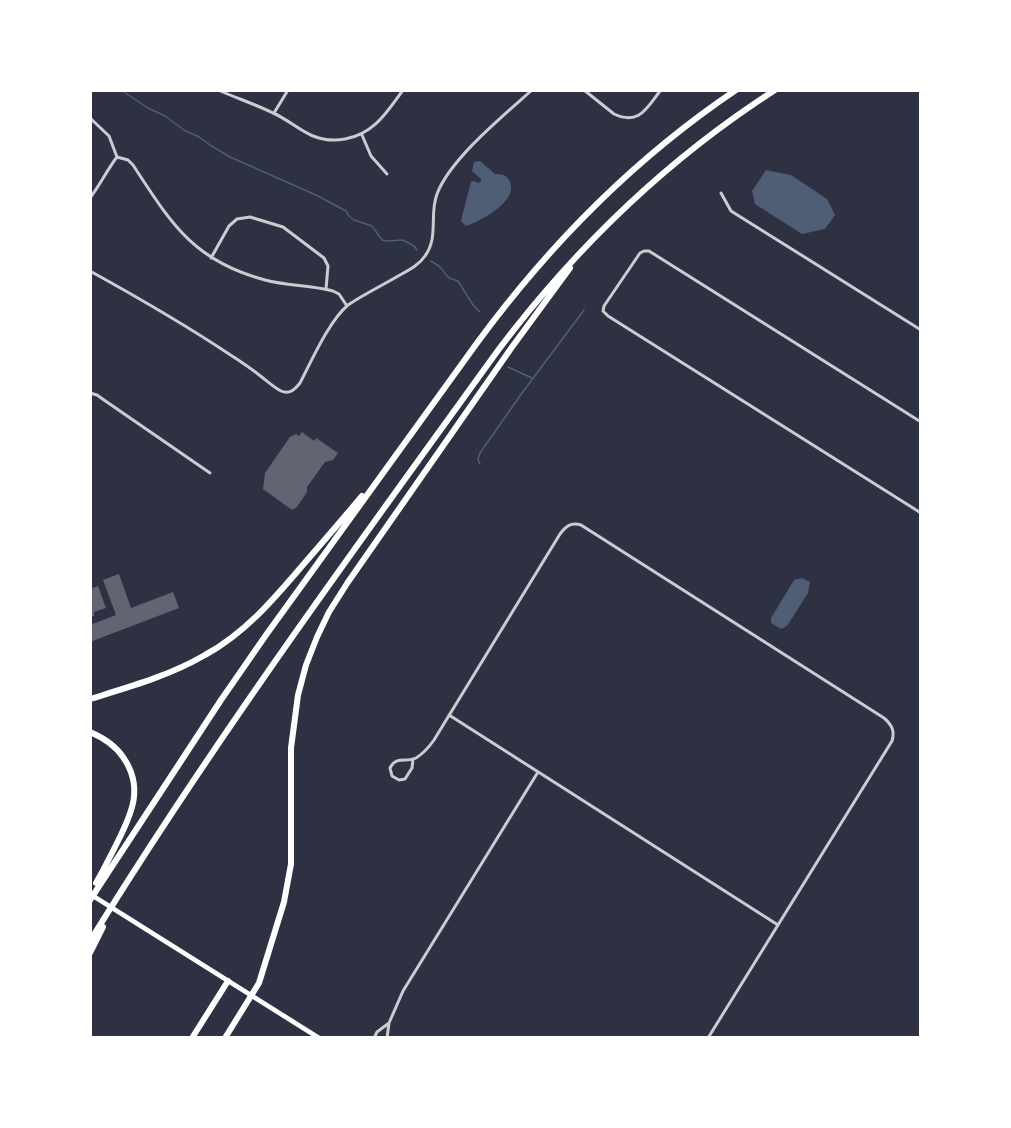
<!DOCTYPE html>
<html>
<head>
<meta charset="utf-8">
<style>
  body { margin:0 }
  #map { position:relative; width:1011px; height:1128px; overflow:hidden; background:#2d3142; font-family:Cabin,sans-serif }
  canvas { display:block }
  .frame { position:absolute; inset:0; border:92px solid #fff; pointer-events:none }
</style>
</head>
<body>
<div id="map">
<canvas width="1011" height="1128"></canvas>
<div class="frame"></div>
</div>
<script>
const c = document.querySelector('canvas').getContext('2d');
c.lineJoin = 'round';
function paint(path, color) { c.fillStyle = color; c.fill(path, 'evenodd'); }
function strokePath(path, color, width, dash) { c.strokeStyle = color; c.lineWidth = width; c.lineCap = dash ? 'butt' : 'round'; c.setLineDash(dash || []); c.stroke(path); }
const water = new Path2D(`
  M480 161 495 174C503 174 507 175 510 182 518 201 481 221 466 226L461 221 462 216 471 182 473 181 479 183 481 181V179L472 171 474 162Z
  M766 170 791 175 827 199 835 215 825 229 802 234 755 204 752 191Z
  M802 578 810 582 808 593 787 626 781 629 771 623V618L794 580Z`);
const stream = new Path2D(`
  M121 90 148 108 165 116 184 130 199 137 210 145 230 157 316 195 346 211 349 216 354 220 372 226 382 240 388 241 403 240 414 246 417 250
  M431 261 439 266 449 278 458 281 473 305 480 312
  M508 367 532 378
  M480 464 478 459 480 453 522 393 584 310`);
const building = new Path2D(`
  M302 432 314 441 316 438 338 453 333 460 325 462 307 487V492L297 507 292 510 263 489 265 473 290 437 296 434 299 436Z
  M119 574 131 608 173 592 179 608 90 642V625L116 615 103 580Z
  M98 586 106 608 94 612V616L90 617V589Z`);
const minor = new Path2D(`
  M218 90C236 98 255 104 273 113 287 119 299 130 313 136 323 140 334 141 345 139 374 134 387 112 403 90
  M584 90 614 114C640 126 647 107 661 90
  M274 113 288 90
  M90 118 109 136 117 157 128 160 133 165C171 223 193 261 265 280 287 286 311 285 333 291L339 294 347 306
  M362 135 371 156 387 174
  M721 193 731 211 921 330
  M90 198C100 185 107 170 117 157
  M211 258 229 226 237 219 250 217 283 227 324 258 328 266 326 289
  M90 271C137 297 184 324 229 354 240 361 252 369 263 378 268 382 275 388 281 391 290 395 295 389 300 383 312 360 329 321 348 305 364 294 383 285 400 275 409 270 419 265 425 256 439 237 429 215 437 194 450 159 504 115 532 90
  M90 393 97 395 104 400 210 473
  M921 422 649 251H644L640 253 604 306 603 311 608 316 921 513
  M449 715 778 925
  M413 759 412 768 405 779 399 780 392 776 390 768C397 755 406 763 416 758 424 753 429 747 434 740L560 534C566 526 571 522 581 525L884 718C892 725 895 731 892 741L708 1038
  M374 1038 377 1032 389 1023
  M387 1038 389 1023 403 991 538 772`);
const secondary = new Path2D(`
  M90 894 319 1038`);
const motorway = new Path2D(`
  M90 699C129 687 169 676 205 655 245 633 273 600 302 566 322 543 342 520 362 496
  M90 732C104 738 115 745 123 757 144 787 132 813 118 841 111 855 104 869 96 883
  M90 900 221 700 266 635 477 343C549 245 635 158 736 90
  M90 941C216 737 358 544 499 349 577 246 666 160 775 90
  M90 953 103 927
  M192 1038 228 981
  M225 1038 259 983 284 902 291 864V748L298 695 306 665 317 637 329 612 348 582 512 347 570 268`);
paint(water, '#4f5d75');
strokePath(stream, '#4f5d75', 1.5);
paint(building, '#626471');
strokePath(minor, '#caccd0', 3);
strokePath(secondary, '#fff', 4.5);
strokePath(motorway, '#fff', 6);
</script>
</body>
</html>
